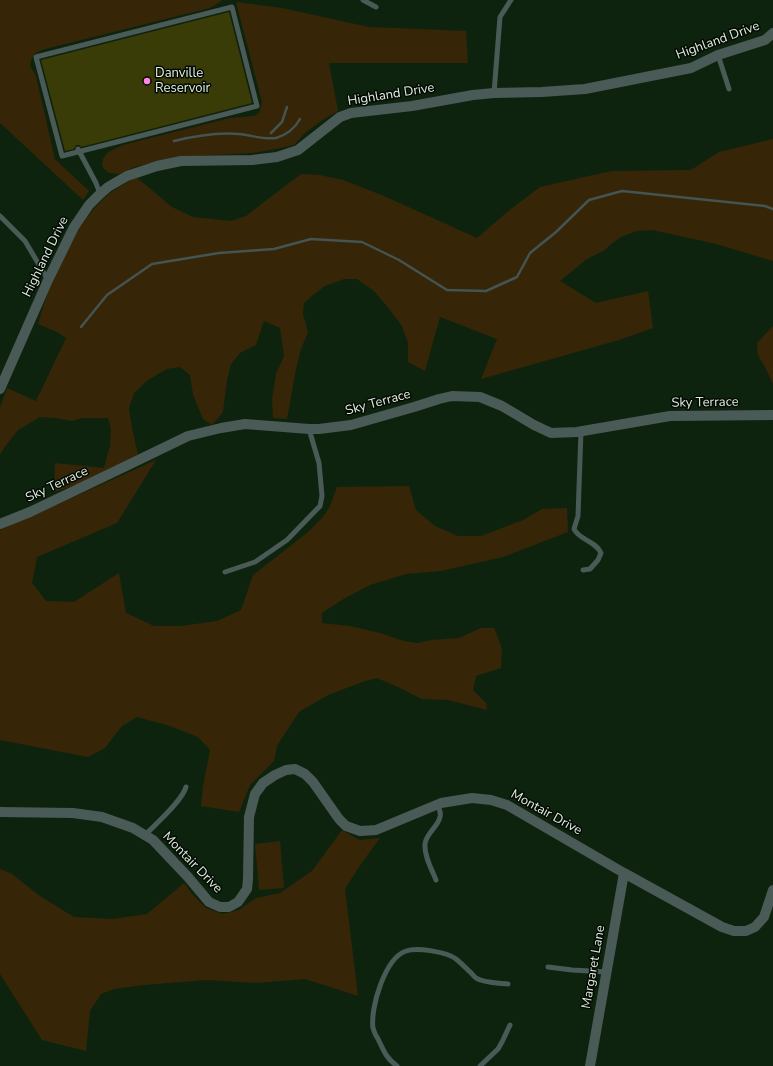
<!DOCTYPE html>
<html>
<head>
<meta charset="utf-8">
<style>
  body { margin:0 }
  canvas { display:block; background:#0d230e }
</style>
</head>
<body>
<canvas width="773" height="1066"></canvas>
<script>
const c = document.querySelector('canvas').getContext('2d');
c.lineJoin = 'round';
function paint(path, color) { c.fillStyle = color; c.fill(path, 'evenodd'); }
function strokePath(path, color, width, dash) { c.strokeStyle = color; c.lineWidth = width; c.lineCap = dash ? 'butt' : 'round'; c.setLineDash(dash || []); c.stroke(path); }
function label(font, color, halo, rows, align = 'center') {
  c.font = font + ' "Nunito Sans",sans-serif'; c.lineWidth = 3; c.setLineDash([]); c.textBaseline = 'middle'; c.strokeStyle = halo; c.fillStyle = color; for (const [text, x, y, turn = 0] of rows) {
    c.save(); c.translate(x, y); c.rotate((+turn || 0) * Math.PI / 180); c.textAlign = isNaN(turn) ? turn : align; if (halo) c.strokeText(text, 0, 0); c.fillText(text, 0, 0); c.restore();
  }
}
const green = new Path2D(`
  M0 0H223L210 8 45 49C34 53 32 54 30 66L36 76 55 159 89 191 83 200 0 123Z
  M236 2 282 8 369 27 466 31 468 63H329L338 111 321 121 305 133 294 145 281 148 252 153 175 157 134 167 121 174 109 173 104 169 102 165 103 159 108 152 123 145 230 118 254 116 259 113 262 102Z
  M773 139V261L716 244 652 230 637 231 621 237 611 244 605 250 587 259 560 281 596 303 648 291 653 328 619 340 481 379 497 339 440 317 425 371 408 362V343L402 326 386 305 374 291 357 279H344L325 286 313 295 304 303 303 314 308 332 301 349 296 369 287 419 273 418 272 400 276 374 284 356 280 328 264 321 256 345 240 353 231 364 227 380 223 412 212 425 203 419 193 395 190 375 180 367 167 369 148 380 134 393 129 408 132 428 138 455 89 481 54 492 55 463 104 468 110 446 111 428 108 418H82L72 421 55 418 40 417 18 430 4 448 0 455V407L7 388 36 401 66 338 55 331 38 324C51 278 73 224 110 193 118 187 128 182 136 177L172 207 193 217 231 221 246 216 281 189 301 174 320 175 343 180 384 196 477 238 507 212 540 187 611 171 691 170 719 152Z
  M773 326V384L766 369 758 355 757 343Z
  M156 460 117 523 37 557 32 583 46 601 74 602 119 573 126 613 154 626H181L217 621 241 610 253 575 308 532 323 517 330 506 337 487 409 486 416 510 435 526 458 536H481L523 520 542 509 567 508 568 532 503 557 441 571 406 574 370 585 345 598 322 613V623L350 626 380 633 404 641 418 643 431 640 459 638 481 628H494L502 648 501 668 476 676 473 690 486 703 487 710 448 700 422 699 400 688 377 678 365 681 328 695 299 712 277 746 274 761 250 785 239 812 201 806 203 786 210 750 198 737 170 726 137 717 122 726 105 748 88 757 0 740V530Z
  M342 830 359 840 380 838 361 864 345 889 358 996 305 979 256 983 207 980 144 985 114 989 101 994 90 1011 86 1051 42 1040 0 974V869L12 874 40 896 74 917 112 919 147 914 184 883 193 895 206 908 223 914 239 910 256 898 280 893 312 871Z
  M280 841 284 888 259 890 255 844Z`);
const stream = new Path2D(`
  M271 133 282 122 287 107
  M174 141C194 136 219 132 239 134 251 135 264 140 276 138 286 135 295 128 300 119
  M81 327 107 295 152 264 219 253 274 249 311 239 362 242 399 260 447 290 486 291 517 277 530 253 556 232 589 200 622 191 765 206 773 209`);
const building = new Path2D(`
  M229 12 252 103 81 147 80 145H76L74 149 65 151 41 60Z`);
const lane = new Path2D(`
  M363 0 376 7
  M232 7 257 106 62 156 36 57Z
  M718 55 729 89
  M494 93 500 17 511 0
  M78 149 96 183 100 194
  M0 216 25 241 48 280
  M581 431 578 516 574 529C579 540 596 541 601 553L598 560 590 569 583 570
  M225 572 255 562 287 540 320 506 322 496 319 463 309 429
  M145 835C156 824 182 801 186 787
  M436 880C432 870 424 856 425 844 426 833 438 827 440 817 441 813 439 808 437 805
  M548 967 572 970 607 972
  M397 1066C386 1058 384 1051 378 1039 376 1036 374 1032 373 1028 370 1008 385 958 406 951 417 947 447 952 456 959 461 963 465 967 469 971 472 973 473 976 476 978 483 983 500 983 508 984
  M480 1066 498 1049 502 1042 510 1025`);
const street = new Path2D(`
  M0 389 48 280 74 227 89 205 100 194 108 187 127 176 157 166 181 161 252 160 277 157 298 150 340 117 351 113 412 106 473 95 494 93 542 92 585 89 691 68 718 55 765 40 773 33
  M0 524 30 512 124 467 188 436 221 428 245 424 309 429H319L351 425 414 407 439 399 452 396 480 397 502 406 534 425 551 433 577 432 670 416 773 415
  M0 812 73 813 102 817 133 828 153 840 188 877 209 902 220 907H229L238 902 247 889 248 879 249 817 255 794 263 783 275 775 286 770 295 769 305 774 313 782 339 819 346 826 360 831 376 830 441 803 472 798 491 800 507 805 624 873 722 927 734 931H746L755 927 764 917 773 890
  M590 1066 624 873`);
const markers = [
  [147,81,4,"#fd86e2"]
];
const streetNames = [
  ["Highland Drive",718,41,-20],
  ["Highland Drive",391,95,-9],
  ["Highland Drive",46,257,-64],
  ["Sky Terrace",378,403,-15],
  ["Sky Terrace",705,403,-1],
  ["Sky Terrace",57,485,-25],
  ["Montair Drive",546,813,29],
  ["Montair Drive",192,863,46],
  ["Margaret Lane",594,967,-80]
];
const poiNames = [
  ["Danville",155,74],
  ["Reservoir",155,89]
];
paint(green, '#362507');
strokePath(stream, '#435453', 2.5);
paint(building, '#3a3c07');
strokePath(lane, '#4a5a56', 5);
strokePath(street, '#4a5a56', 10);
for (const [x, y, r, color] of markers) { const dot = new Path2D(); dot.arc(x, y, r, 0, 2 * Math.PI); c.fillStyle = color; c.fill(dot); strokePath(dot, '#030a03', 1.5); }
label('13px', '#e0eee0', '#030a03', streetNames);
label('13px', '#e0eee0', '#030a03', poiNames, 'left');
</script>
</body>
</html>
